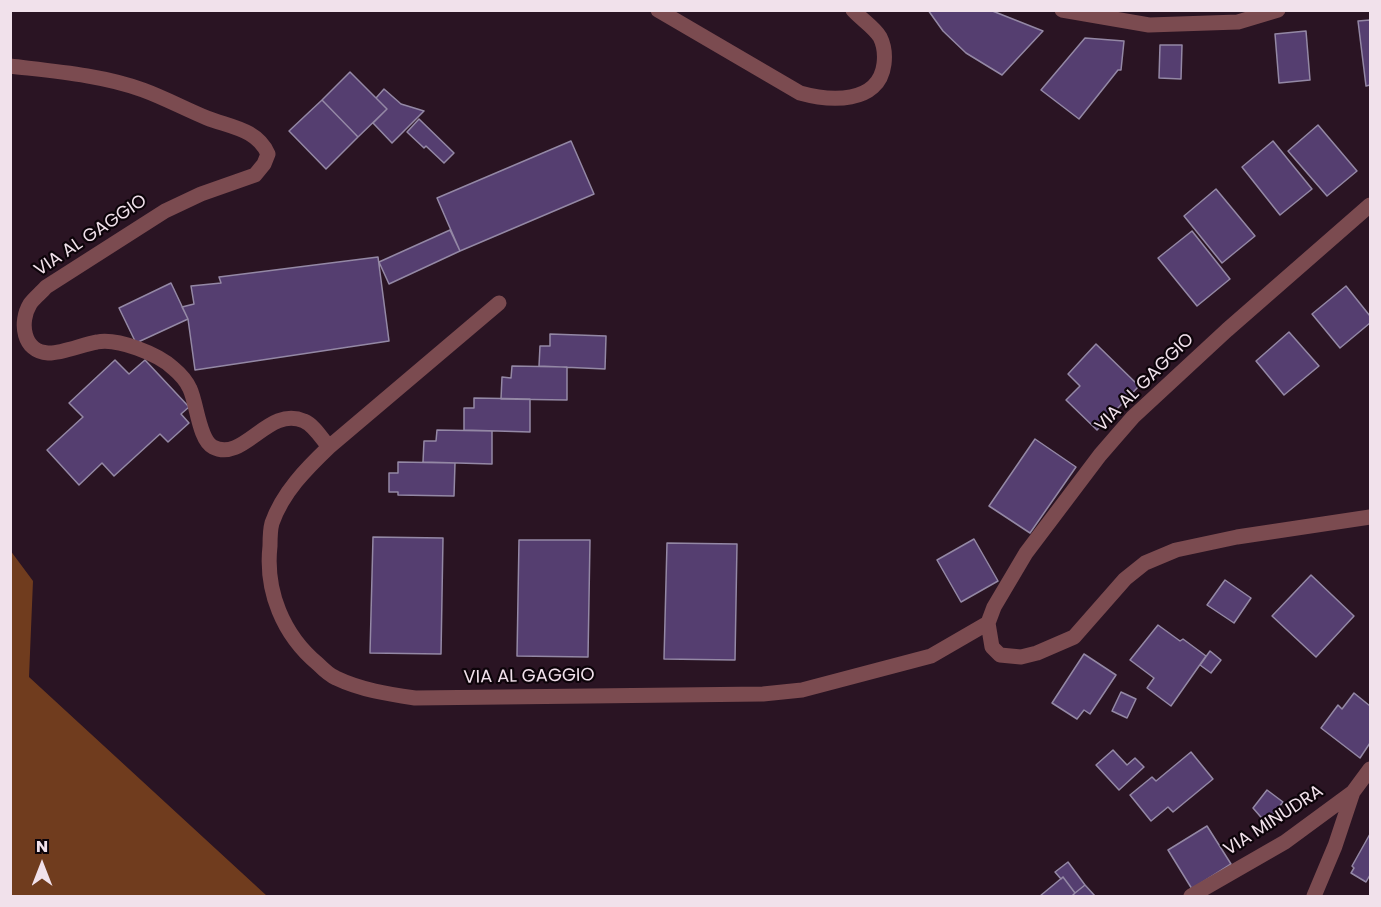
<!DOCTYPE html>
<html>
<head>
<meta charset="utf-8">
<style>
  body { margin:0 }
  #map { position:relative; width:1381px; height:907px; overflow:hidden; background:#2a1423; font-family:Poppins,sans-serif }
  canvas { display:block }
  .frame { position:absolute; inset:0; border:12px solid #f1e1eb; pointer-events:none }
  .north { position:absolute; left:12px; top:835px; width:60px; height:60px; -webkit-text-stroke:4px #0d040a; paint-order:stroke; rotate:0deg; font-size:16px; font-weight:700; line-height:24px; text-align:center; color:#f1e1eb }
  .north::after { content:''; display:block; margin:auto; width:21px; height:27px; background:#f1e1eb; clip-path:polygon(50% 0,100% 100%,50% 72%,0 100%) }
</style>
</head>
<body>
<div id="map">
<canvas width="1381" height="907"></canvas>
<div class="frame"></div>
<div class="north">N</div>
</div>
<script>
const c = document.querySelector('canvas').getContext('2d');
c.lineJoin = 'round';
function paint(path, color) { c.fillStyle = color; c.fill(path, 'evenodd'); }
function strokePath(path, color, width, dash) { c.strokeStyle = color; c.lineWidth = width; c.lineCap = dash ? 'butt' : 'round'; c.setLineDash(dash || []); c.stroke(path); }
function label(font, color, halo, rows, align = 'center') {
  c.font = font + ' Poppins,sans-serif'; c.lineWidth = 4.5; c.setLineDash([]); c.textBaseline = 'middle'; c.strokeStyle = halo; c.fillStyle = color; for (const [text, x, y, turn = 0] of rows) {
    c.save(); c.translate(x, y); c.rotate((+turn || 0) * Math.PI / 180); c.textAlign = isNaN(turn) ? turn : align; if (halo) c.strokeText(text, 0, 0); c.fillText(text, 0, 0); c.restore();
  }
}
const forest = new Path2D(`
  M10 550 33 581 29 677 267 896H11Z`);
const building = new Path2D(`
  M928 10H990L1043 31 1002 75 966 53 943 31Z
  M1370 20V85L1366 86 1358 21Z
  M1306 31 1310 80 1279 83 1275 34Z
  M1085 38 1124 41 1121 70H1118L1079 119 1041 90Z
  M1160 45H1182L1181 79 1159 78Z
  M350 72 387 109 358 137 322 100Z
  M384 89 401 104 424 111 392 143 373 123 387 109 376 98Z
  M322 100 358 137 326 169 289 131Z
  M419 119 454 153 444 163 426 146 424 148 407 132Z
  M1318 125 1357 171 1327 196 1288 151Z
  M571 141 594 194 460 251 437 198Z
  M1273 141 1312 189 1280 215 1242 167Z
  M1216 189 1255 236 1222 263 1184 216Z
  M450 230 460 251 389 284 379 262Z
  M1192 231 1230 279 1197 306 1158 258Z
  M378 257 389 341 195 370 188 319 182 307 194 304 191 286 221 283 219 277Z
  M171 283 188 319 136 343 119 308Z
  M1346 286 1370 316V323L1340 348 1312 314Z
  M1289 332 1319 366 1284 395 1256 361Z
  M550 334 606 336 605 369 539 366 540 346H550Z
  M1096 344 1139 386 1097 430 1066 400 1080 386 1068 374Z
  M115 360 129 374 145 360 189 407 181 414 189 423 168 442 160 434 114 476 102 463 79 485 47 450 83 417 69 403Z
  M512 366 567 367V400L501 399 502 377 511 378Z
  M474 398 530 399V432L464 430V408H474Z
  M437 430 492 431V464L423 462 424 441H436Z
  M1035 439 1076 467 1030 533 989 506Z
  M398 462 455 463 454 496 398 495V492H389V473H398Z
  M373 537 443 538 441 654 370 653Z
  M974 539 998 581 961 602 937 560Z
  M519 540H590L588 657 517 656Z
  M667 543 737 544 735 660 664 659Z
  M1311 575 1354 616 1316 657 1272 616Z
  M1225 580 1251 598 1234 623 1207 605Z
  M1158 625 1180 641 1183 639 1206 656 1171 706 1147 688 1154 678 1130 660Z
  M1210 651 1221 660 1211 673 1200 665Z
  M1084 654 1116 675 1090 714 1084 710 1077 719 1052 703Z
  M1121 692 1136 699 1127 718 1112 711Z
  M1354 693 1370 706V743L1360 758 1321 728 1338 705 1342 709Z
  M1113 750 1127 765 1135 758 1144 767 1119 790 1096 765Z
  M1191 752 1213 779 1173 812 1168 807 1151 821 1130 795 1152 777 1156 781Z
  M1267 790 1283 802 1266 823 1253 808Z
  M1207 826 1231 864 1192 889 1168 850Z
  M1370 834V875L1366 882 1351 873 1354 868 1352 866Z
  M1068 862 1085 885 1075 893 1063 877 1061 879 1055 872Z
  M1063 877 1075 893 1072 896H1040Z
  M1085 885 1095 896H1072L1075 893Z`);
const street = new Path2D(`
  M658 10 800 93C829 101 879 105 884 64 885 56 884 45 880 37 874 27 861 19 853 10
  M1062 10 1149 25 1238 22 1278 10
  M10 66C52 71 103 75 143 90 165 98 185 109 207 118 230 127 257 129 268 154L264 164 255 175 201 194 165 211 46 287C41 293 34 298 30 304 19 322 23 352 48 353 60 354 84 344 97 342 118 338 158 354 173 368 179 373 187 382 190 389 197 404 199 440 213 447 244 463 268 405 304 421 314 425 322 439 329 447
  M1370 205 1227 330 1133 417 1100 455 1026 553 994 607 988 623 992 647 1000 655 1021 657 1037 653 1074 637 1125 579 1145 563 1176 550 1237 537 1370 517
  M499 303 329 447C306 469 283 492 272 523 270 530 270 539 270 546 265 591 283 635 318 664 323 669 329 675 336 678 361 690 388 694 415 698L763 694 802 690 931 656 988 623
  M1191 896 1285 842 1353 792 1370 769
  M1314 896 1335 846 1353 792`);
const streetNames = [
  ["VIA AL GAGGIO",91,236,-34],
  ["VIA AL GAGGIO",1145,383,-45],
  ["VIA AL GAGGIO",529,677,-1],
  ["VIA MINUDRA",1274,821,-33]
];
paint(forest, '#703c1e');
paint(building, '#553e70');
strokePath(building, '#9488a5', 1.5);
strokePath(street, '#7b4b50', 15);
label('18px', '#f1e1eb', '#0d040a', streetNames);
</script>
</body>
</html>
